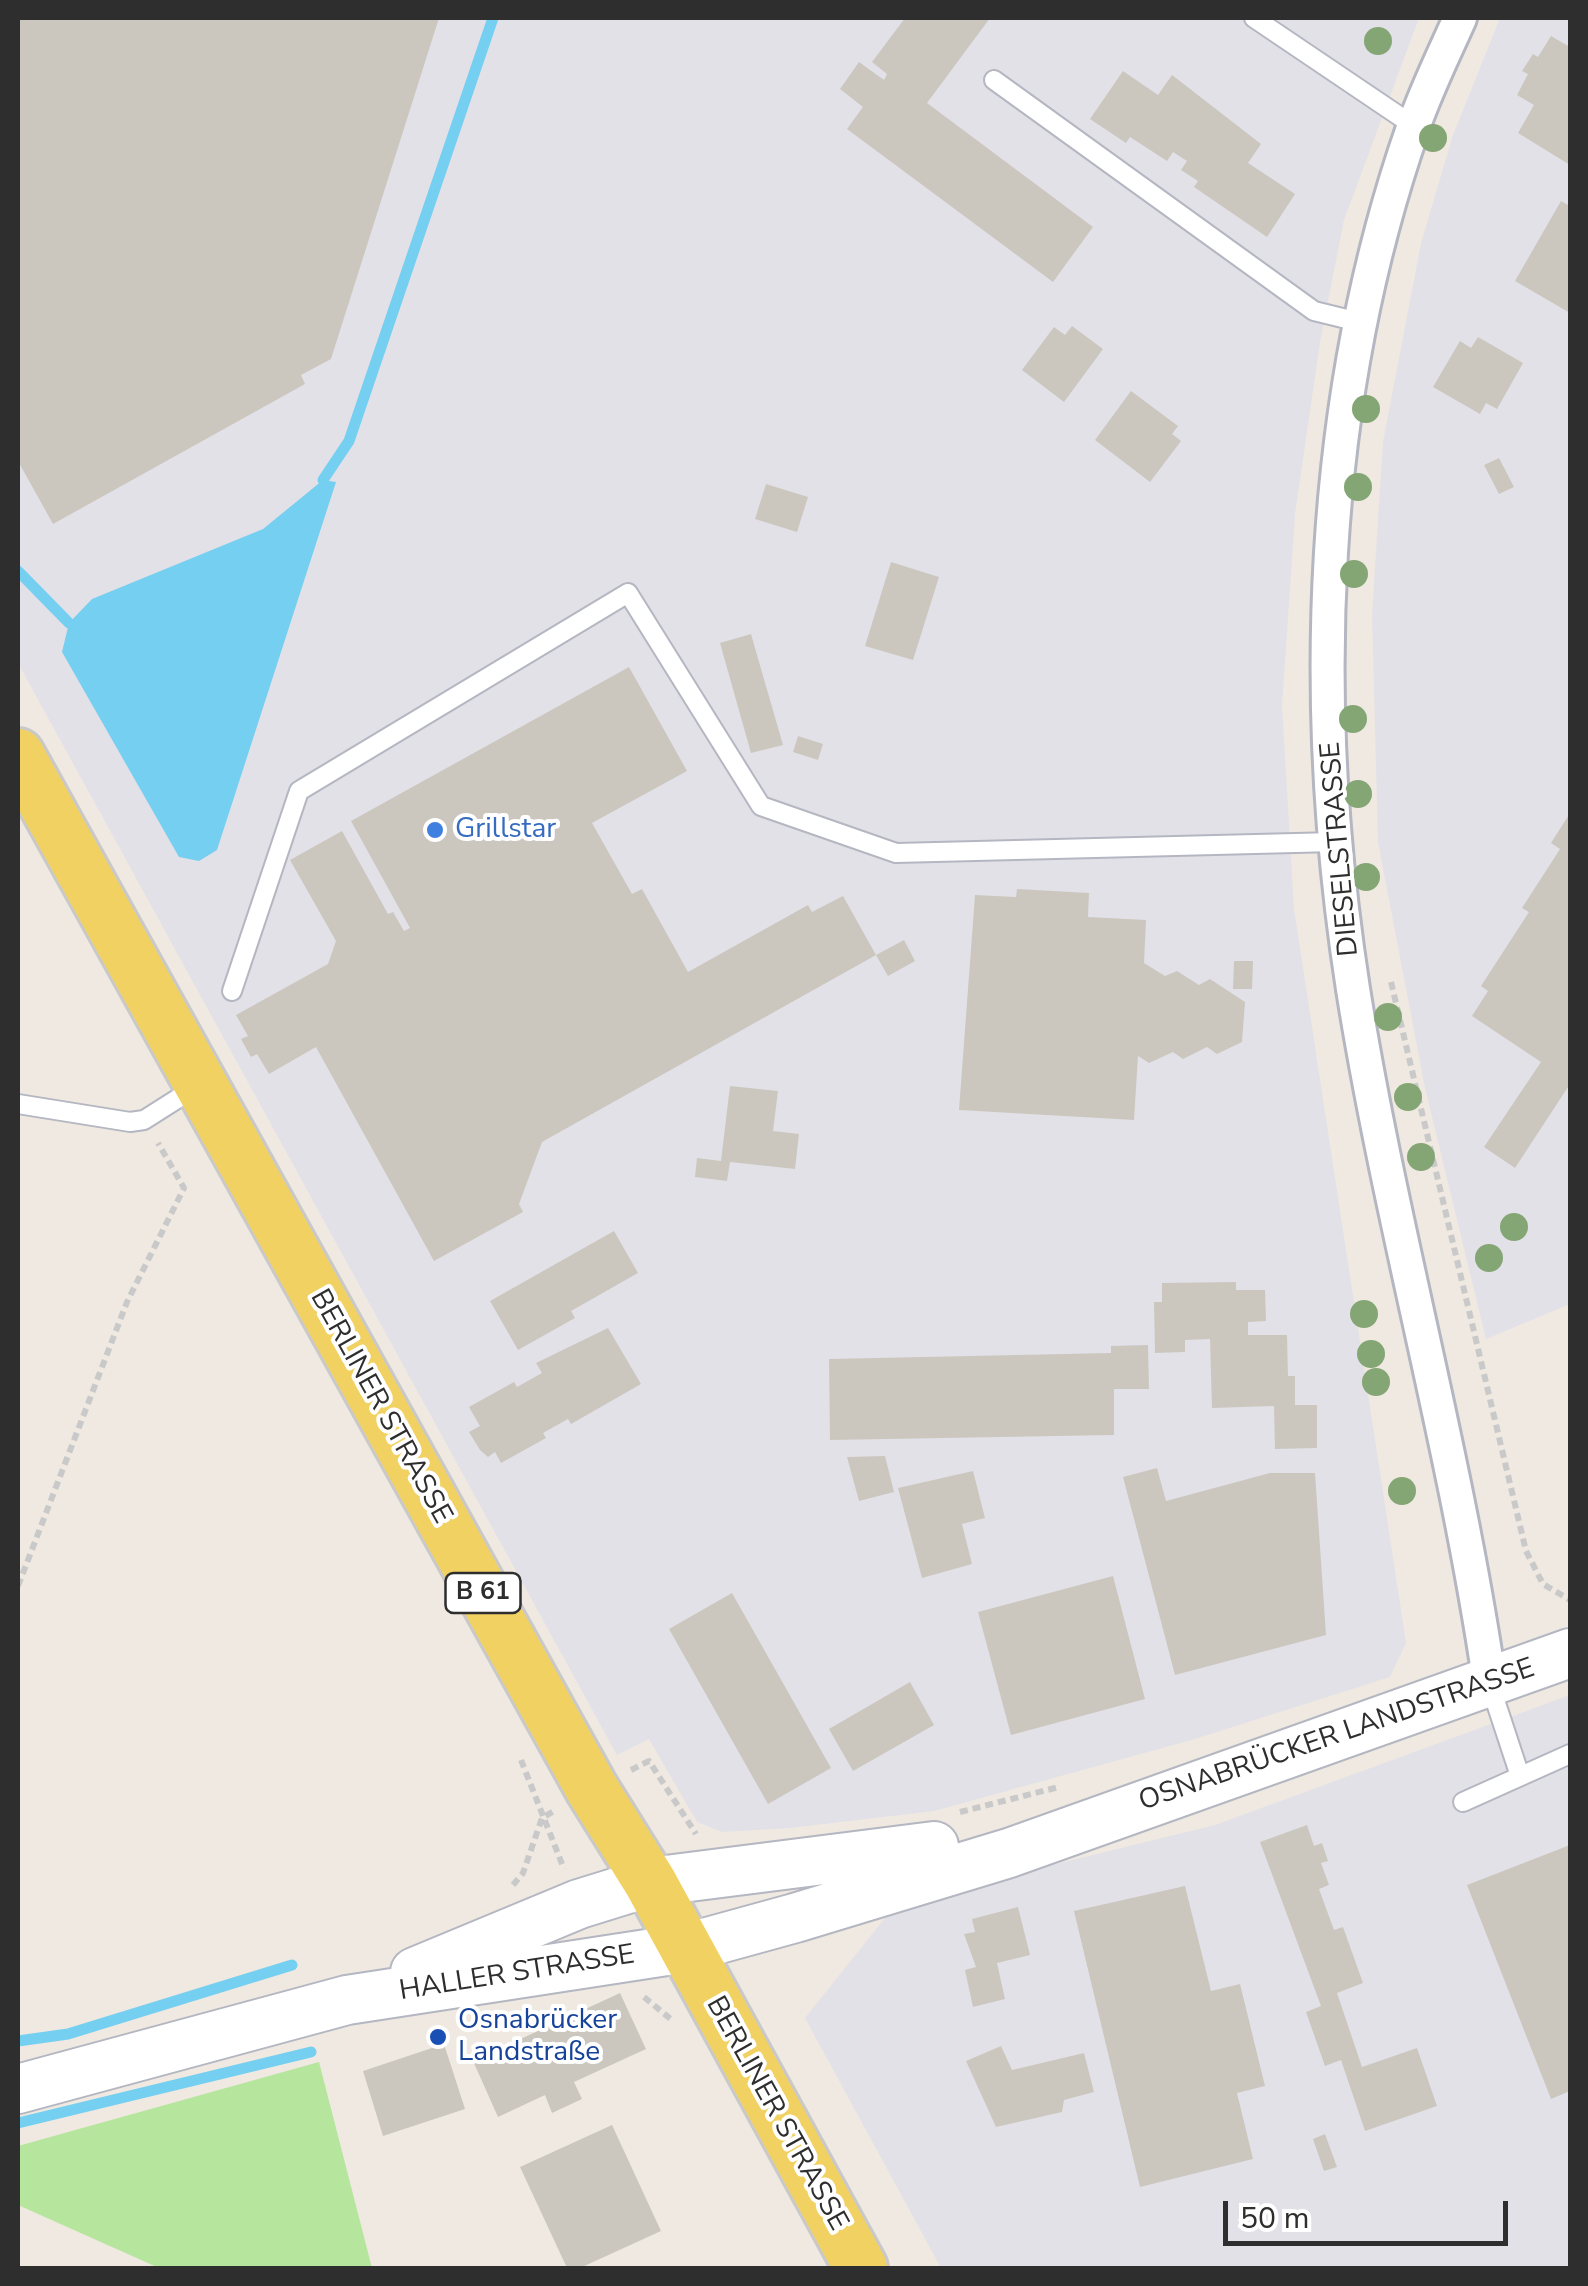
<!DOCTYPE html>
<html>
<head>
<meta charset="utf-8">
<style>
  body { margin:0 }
  #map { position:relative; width:1588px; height:2286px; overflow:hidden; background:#efe9e1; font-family:"Nunito Sans",sans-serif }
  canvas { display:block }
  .frame { position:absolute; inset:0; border:20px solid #2e2e2e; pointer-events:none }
  .scale { position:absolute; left:1223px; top:2201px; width:285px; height:45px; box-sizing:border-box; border:5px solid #2e2e2e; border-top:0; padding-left:12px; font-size:30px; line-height:35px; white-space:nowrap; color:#2e2e2e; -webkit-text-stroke:8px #fff; paint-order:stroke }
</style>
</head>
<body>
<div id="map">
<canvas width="1588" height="2286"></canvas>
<div class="frame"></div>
<div class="scale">50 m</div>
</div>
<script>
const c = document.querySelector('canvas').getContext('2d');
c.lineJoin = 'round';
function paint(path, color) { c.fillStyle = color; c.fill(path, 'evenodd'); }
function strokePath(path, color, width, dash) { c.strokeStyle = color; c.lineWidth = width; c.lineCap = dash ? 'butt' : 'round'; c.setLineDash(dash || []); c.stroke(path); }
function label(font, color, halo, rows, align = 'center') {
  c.font = font + ' "Nunito Sans",sans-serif'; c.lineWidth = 8; c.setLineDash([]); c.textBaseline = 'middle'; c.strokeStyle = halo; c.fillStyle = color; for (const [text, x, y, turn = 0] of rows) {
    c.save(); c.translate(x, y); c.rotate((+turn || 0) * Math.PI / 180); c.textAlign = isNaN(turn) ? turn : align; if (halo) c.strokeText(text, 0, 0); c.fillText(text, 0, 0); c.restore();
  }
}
const industrial = new Path2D(`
  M18 18H1419L1344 220 1320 342 1295 514 1282 706 1294 909 1406 1643 1390 1677 1195 1739 934 1811 790 1828 722 1832 697 1822 649 1739 617 1755 18 663Z
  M1500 18H1570V1304L1486 1339 1425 1088 1378 842 1372 615 1383 442 1421 243 1453 135Z
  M1570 1695V2268H941L805 2018 897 1903 1215 1825Z`);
const green = new Path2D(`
  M319 2062 372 2268H159L18 2205V2146Z`);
const water = new Path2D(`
  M323 480 336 482 217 850 199 861 179 857 62 652 69 623 92 599 263 529Z`);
const stream = new Path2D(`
  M323 480 349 441 493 18
  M18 571 69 623
  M18 2041 68 2034 292 1965
  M18 2123 311 2052`);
const building = new Path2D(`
  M18 18H439L331 359 301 375 305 384 53 524 18 461Z
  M905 18H990L927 103 1093 227 1053 282 847 129 863 107 840 89 859 62 884 80 887 74 872 62Z
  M1551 36 1570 47V165L1518 133 1534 105 1517 95 1528 74 1522 71 1533 54 1538 57Z
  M1123 71 1158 95 1172 75 1261 144 1248 163 1295 194 1267 237 1194 187 1198 181 1181 170 1187 161 1173 152 1167 161 1130 137 1126 143 1090 119Z
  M1561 201 1570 206V313L1515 281Z
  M1072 326 1103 349 1064 402 1022 370 1054 327 1065 335Z
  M1478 337 1523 363 1497 409 1486 403 1480 414 1433 387 1460 341 1471 348Z
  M1131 391 1178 426 1172 434 1181 441 1150 482 1095 440Z
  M1499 458 1514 487 1499 494 1484 465Z
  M766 484 808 497 797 532 755 519Z
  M891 562 939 577 913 660 865 646Z
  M751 634 783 745 751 753 720 643Z
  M629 667 687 771 592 823 632 894 642 889 688 972 808 905 812 912 843 896 876 955 904 940 915 961 888 976 876 955 542 1142 519 1204 523 1212 434 1261 316 1047 269 1074 257 1054 251 1057 241 1039 248 1036 236 1015 328 964 336 941 290 860 342 831 388 914 393 912 404 931 410 928 351 821Z
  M798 736 823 744 818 760 793 752Z
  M1570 813V1084L1515 1168 1484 1147 1541 1062 1472 1016 1488 991 1481 986 1529 912 1522 908 1560 849 1551 843Z
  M1017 889 1089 893 1088 917 1146 920 1144 963 1165 976 1177 971 1199 985 1210 979 1245 1002 1242 1042 1217 1054 1207 1047 1183 1059 1173 1052 1149 1063 1138 1056 1134 1120 959 1110 975 895 1016 897Z
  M1234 961H1253L1252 989H1233Z
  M730 1086 778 1091 773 1131 799 1134 795 1169 730 1162 727 1181 695 1177 697 1158 721 1161Z
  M614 1231 638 1273 571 1311 575 1318 518 1350 490 1301Z
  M1236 1282V1290H1265L1266 1321 1248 1322V1335H1287L1288 1376H1295V1405H1317V1448L1275 1449 1274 1406 1212 1408 1210 1339 1185 1340V1352L1155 1353 1154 1302H1162V1283Z
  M608 1328 641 1384 571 1424 568 1419 543 1433 546 1438 501 1463 495 1452 488 1457 480 1450 469 1432 480 1426 469 1407 514 1382 517 1387 542 1373 536 1363Z
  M1148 1345 1149 1389H1114V1435L830 1440 829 1359 1111 1353V1346Z
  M885 1456 894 1492 859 1501 847 1457Z
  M1157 1468 1166 1501 1270 1473H1315L1326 1635 1175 1675 1123 1477Z
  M973 1471 985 1518 962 1524 972 1564 922 1578 898 1488Z
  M1113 1576 1145 1699 1011 1735 978 1612Z
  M732 1593 831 1768 768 1804 669 1629Z
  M910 1682 934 1725 853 1771 829 1729Z
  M1307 1825 1314 1846 1322 1843 1328 1861 1321 1863 1329 1885 1319 1889 1334 1930 1343 1927 1363 1983 1337 1993 1362 2067 1417 2048 1437 2106 1365 2131 1341 2060 1325 2066 1306 2012 1321 2006 1260 1842Z
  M1570 1845V2091L1551 2099 1467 1885Z
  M1185 1886 1211 1991 1240 1984 1265 2086 1237 2093 1253 2159 1140 2187 1074 1911Z
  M1018 1907 1030 1955 997 1963 1005 1999 973 2007 965 1970 976 1967 964 1934 975 1932 972 1919Z
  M620 1993 646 2049 574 2082 582 2099 552 2113 545 2095 498 2117 473 2061Z
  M444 2044 465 2109 383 2136 363 2071Z
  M1001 2046 1012 2070 1084 2053 1094 2092 1064 2100 1062 2112 996 2127 966 2061Z
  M612 2125 661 2231 580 2268H567L520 2167Z
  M1325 2134 1337 2167 1324 2171 1313 2139Z`);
const path = new Path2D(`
  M1391 982 1526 1551 1543 1584 1570 1600
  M18 1586 127 1302 184 1188 158 1143
  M521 1760 564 1869
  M631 1770 649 1761 696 1834
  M960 1812 1059 1787
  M513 1885 523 1873 542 1818 554 1811
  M644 1997 673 2021`);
const lane = new Path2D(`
  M1254 18 1414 126
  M994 80 1314 311 1363 323
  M232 991 299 791 628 593 761 806 896 853 1335 842
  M18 1104 130 1122 144 1120 196 1087
  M1490 1685 1520 1776
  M1463 1802 1570 1754`);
const street = new Path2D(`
  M1460 18C1444 54 1426 90 1413 128 1318 400 1309 706 1353 989 1390 1222 1456 1451 1490 1685`);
const secondary = new Path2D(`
  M415 1972 579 1904 650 1882 934 1846
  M18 2089 347 2000 686 1948 795 1918 1009 1853 1570 1653`);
const primary = new Path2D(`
  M18 755 592 1789 650 1882 861 2268`);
const trees = [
  [1378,41],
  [1433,138],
  [1366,409],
  [1358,487],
  [1354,574],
  [1353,719],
  [1358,794],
  [1366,877],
  [1388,1017],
  [1408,1097],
  [1421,1157],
  [1514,1227],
  [1489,1258],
  [1364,1314],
  [1371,1354],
  [1376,1382],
  [1402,1491]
];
const markers = [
  [435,830,10,"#3f7fe0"],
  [438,2037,10,"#1a4fb4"]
];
const shields = [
  [483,1593,75]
];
const shieldNames = [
  ["B 61",483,1593]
];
const shopNames = [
  ["Grillstar",455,830]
];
const streetNames = [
  ["DIESELSTRASSE",1341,849,-95],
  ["BERLINER STRASSE",380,1407,61],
  ["OSNABRÜCKER LANDSTRASSE",1337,1736,-19],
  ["HALLER STRASSE",517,1974,-9],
  ["BERLINER STRASSE",776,2114,61]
];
const transitNames = [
  ["Osnabrücker",458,2021],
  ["Landstraße",458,2053]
];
paint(industrial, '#e3e1e8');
paint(green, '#b6e59e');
paint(water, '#75cff0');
strokePath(stream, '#75cff0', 11);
paint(building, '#cbc7bf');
strokePath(lane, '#b4b7c1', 22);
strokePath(street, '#b4b7c1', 38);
strokePath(secondary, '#b4b7c1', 52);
strokePath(primary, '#c9c9c9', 58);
strokePath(path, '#c9c9c9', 6, [8, 5]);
strokePath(lane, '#fff', 18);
strokePath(street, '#fff', 32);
strokePath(secondary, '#fff', 48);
strokePath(primary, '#f2d163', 52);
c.fillStyle = '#84a574';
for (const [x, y] of trees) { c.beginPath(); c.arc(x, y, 14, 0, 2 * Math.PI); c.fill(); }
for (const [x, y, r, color] of markers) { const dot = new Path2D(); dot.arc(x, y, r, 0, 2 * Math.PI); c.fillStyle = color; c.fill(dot); strokePath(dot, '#fff', 4); }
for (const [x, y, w] of shields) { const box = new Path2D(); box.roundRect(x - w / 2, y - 20, w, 40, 8); c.fillStyle = '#fff'; c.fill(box); strokePath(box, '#2e2e2e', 2.5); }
label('bold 25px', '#2e2e2e', null, shieldNames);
label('28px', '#366cbe', '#fff', shopNames, 'left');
label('28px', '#2e2e2e', '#fff', streetNames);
label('28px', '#164399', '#fff', transitNames, 'left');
</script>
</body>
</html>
